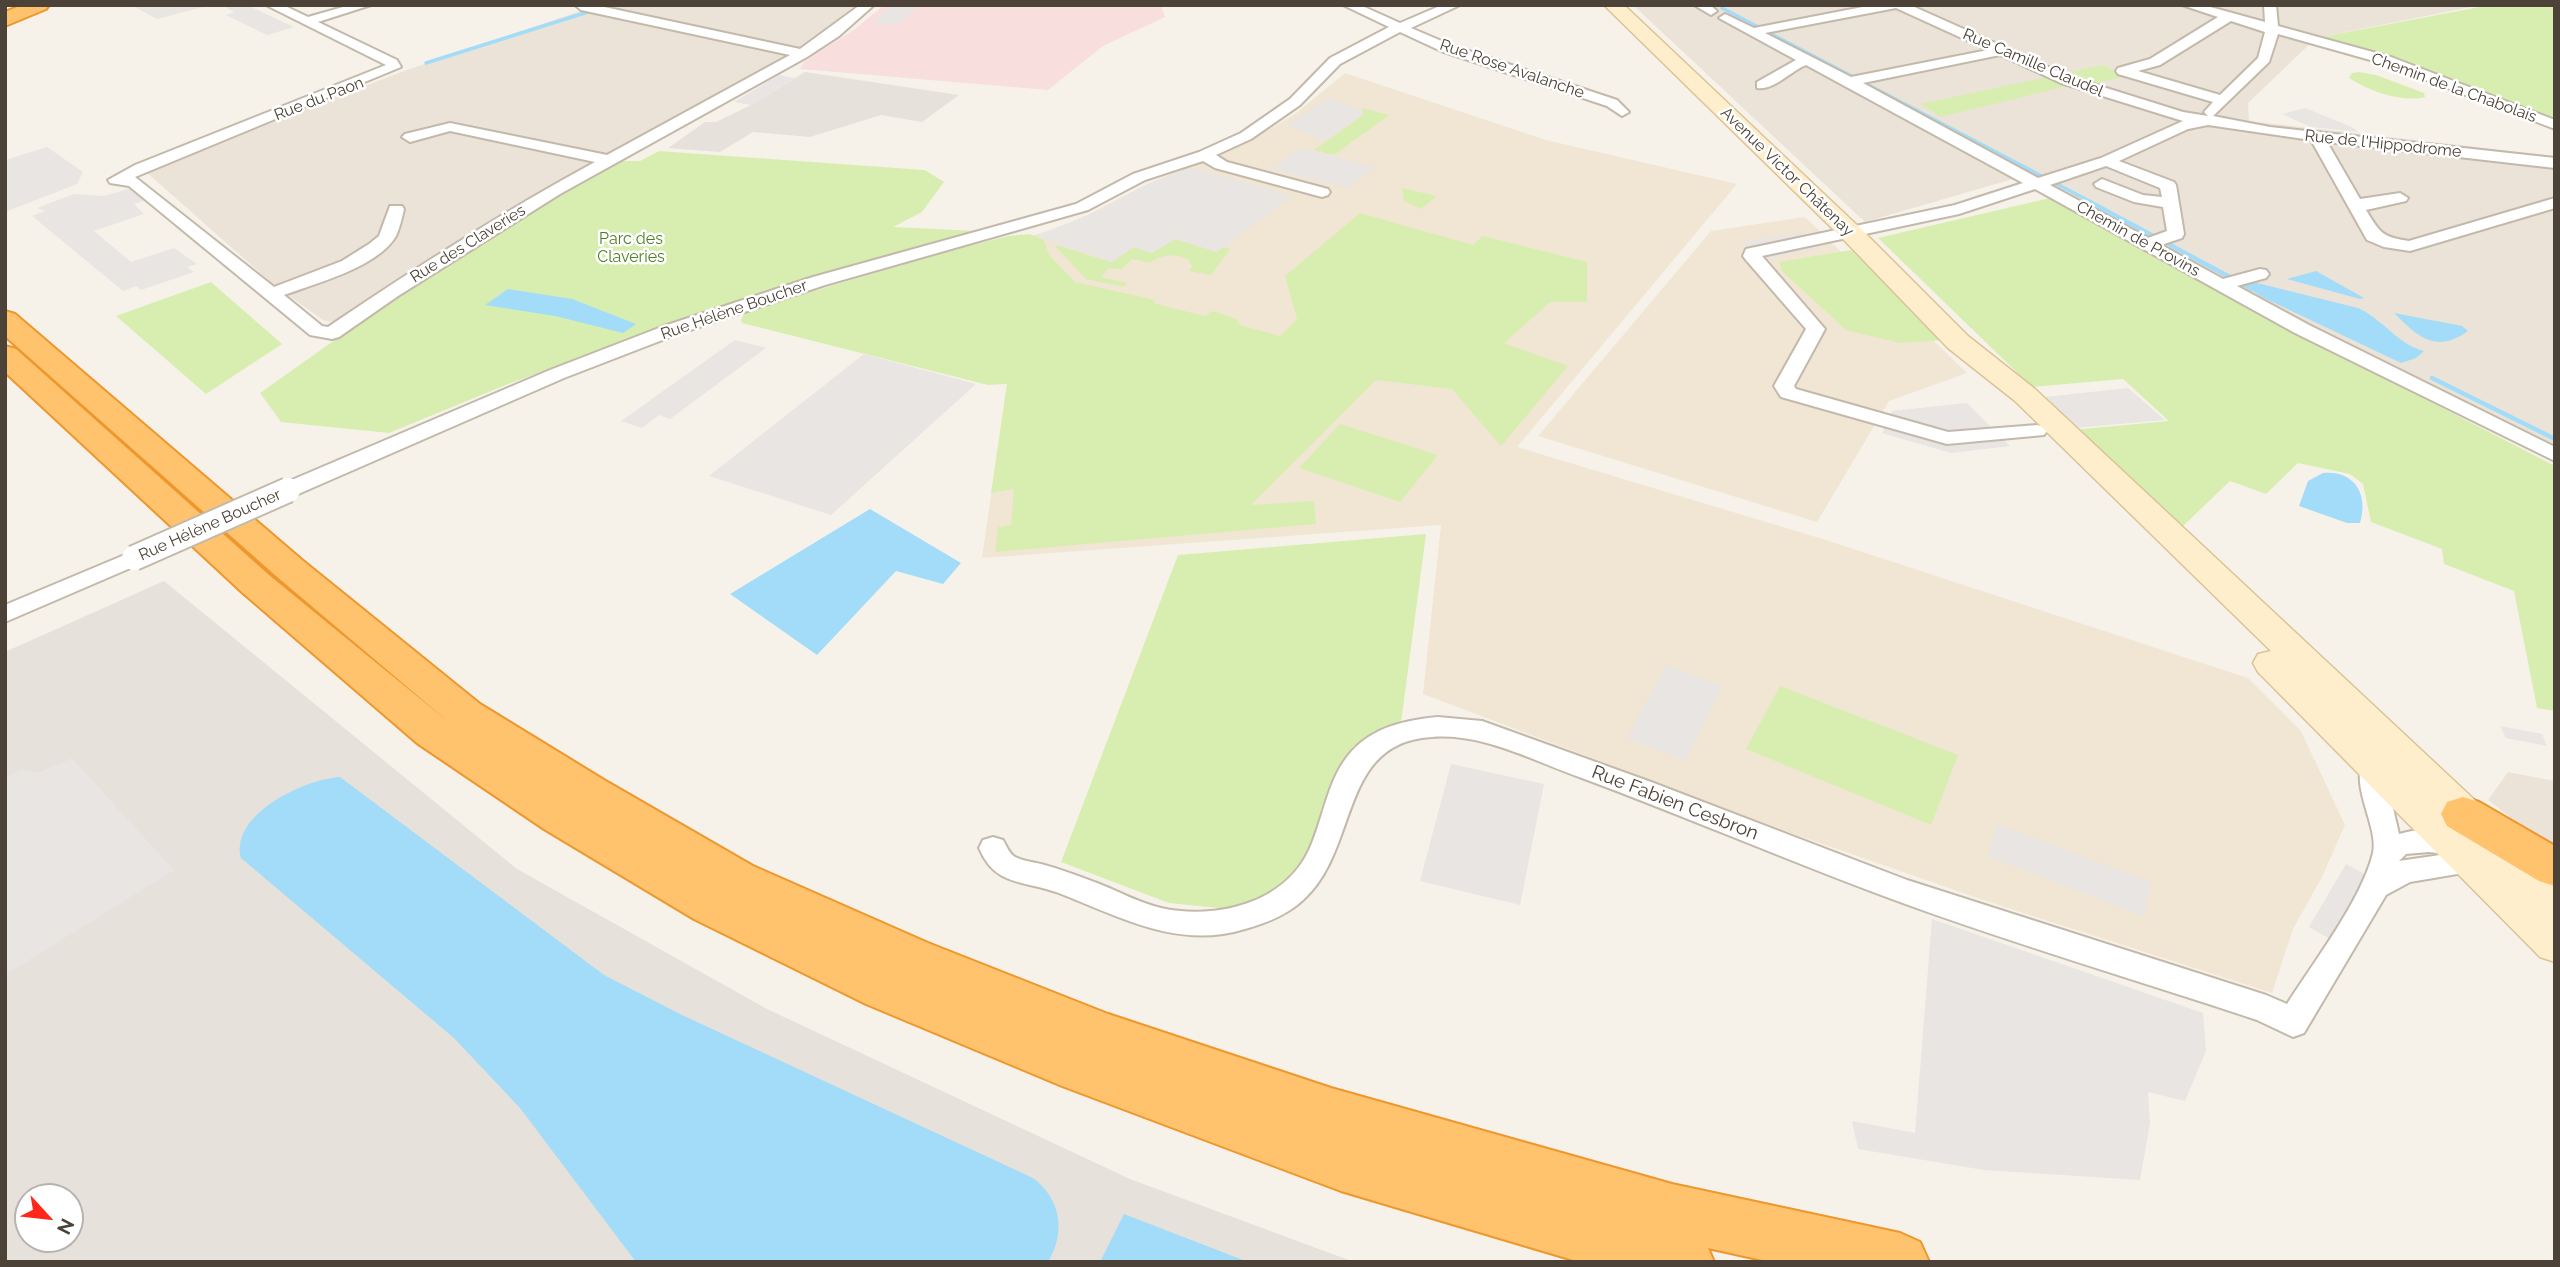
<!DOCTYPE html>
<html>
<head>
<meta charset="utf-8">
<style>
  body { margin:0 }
  #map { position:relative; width:2560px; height:1267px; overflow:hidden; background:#f6f2ea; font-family:Raleway,sans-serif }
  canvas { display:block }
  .frame { position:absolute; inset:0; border:7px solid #4c4237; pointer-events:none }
  .north { position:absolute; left:14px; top:1183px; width:70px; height:70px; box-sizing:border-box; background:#fff; border:2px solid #b7b3af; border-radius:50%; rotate:117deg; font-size:19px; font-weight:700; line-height:28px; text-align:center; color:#4c4237 }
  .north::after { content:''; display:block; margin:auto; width:24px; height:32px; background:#ff2819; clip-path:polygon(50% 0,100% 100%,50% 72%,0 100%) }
</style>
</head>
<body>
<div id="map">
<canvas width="2560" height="1267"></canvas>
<div class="frame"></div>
<div class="north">N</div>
</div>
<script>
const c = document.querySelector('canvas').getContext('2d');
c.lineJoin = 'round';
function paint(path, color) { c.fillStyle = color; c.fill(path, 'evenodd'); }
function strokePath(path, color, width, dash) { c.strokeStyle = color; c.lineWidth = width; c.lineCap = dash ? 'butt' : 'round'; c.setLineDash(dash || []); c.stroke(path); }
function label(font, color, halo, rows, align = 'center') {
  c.font = font + ' Raleway,sans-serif'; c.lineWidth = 5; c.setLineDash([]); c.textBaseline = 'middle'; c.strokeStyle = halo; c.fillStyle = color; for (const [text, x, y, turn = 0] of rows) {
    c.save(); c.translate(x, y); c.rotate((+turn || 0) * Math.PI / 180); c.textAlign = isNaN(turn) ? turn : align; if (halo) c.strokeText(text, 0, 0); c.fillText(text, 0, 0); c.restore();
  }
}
const residential = new Path2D(`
  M598 5H859L809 42 336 323 323 320 275 286 145 171 404 71Z
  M1633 5H2481L2316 38 2248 103 2249 121 2555 156V446L2217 278 2057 190 2013 179 1865 222Z
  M2508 772 2555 781V852L2488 800Z`);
const industrial = new Path2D(`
  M805 72 959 95 922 122 881 115 810 137 753 132 720 152 668 148 705 122H716L751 105Z
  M164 581 517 869 767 1009 1130 1179 1354 1262H5V652ZM28 1197H70V1239H28Z`);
const education = new Path2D(`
  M1345 73 1546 140 1737 184 1517 447 1826 540 2248 678 2301 731 2345 825 2322 877 2293 929 2272 993 1986 901 1774 827 1423 694 1441 525 982 558 1007 384 1071 283 1012 243 1076 221 1145 185 1247 142 1295 114Z
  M1805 217 1967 373 1889 401 1817 522 1538 436 1711 231Z`);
const medical = new Path2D(`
  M884 5H1161L1165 17 1103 46 1048 90 800 69 804 62 855 29Z`);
const green = new Path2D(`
  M2490 5H2555V122L2316 38Z
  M2103 65 2127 76 2087 85H2071L1941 117 1920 104Z
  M2359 72 2376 75 2424 93 2425 97C2402 103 2369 91 2349 78L2352 73Z
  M1362 108 1389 115 1334 155 1314 150 1363 115Z
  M659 151 925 170 944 182 922 212 893 227 977 231 693 317 508 384 389 433 281 422 260 393 428 274 613 161H640Z
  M1402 188 1437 196 1421 209 1404 201Z
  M2050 198 2260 314 2555 466V711L2537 708 2514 591 2444 564 2442 549 2371 522 2363 484 2350 474 2298 463 2266 494 2230 481 2181 528 2071 430 2169 421 2123 379 2032 387 1878 238Z
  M1360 213 1473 245 1483 236 1587 262V302H1550L1504 343 1568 366 1501 446 1452 389 1376 380 1251 505 1314 501 1316 524 995 552 998 527 1011 525 1014 489 991 493 1007 384 988 385 742 323 741 320 744 314 753 309 949 251 1008 236 1030 234 1044 240 1049 255 1075 282 1155 300 1153 303 1204 316 1213 311 1236 319 1240 325 1280 336 1297 319 1285 276Z
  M1175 239 1217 252 1223 247 1230 249 1211 275 1189 271 1192 267 1189 260C1176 253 1161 254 1150 263L1132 259 1122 269 1109 268 1101 277 1127 283 1124 287 1086 279 1056 247 1057 245 1111 262 1134 247 1152 253Z
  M1851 250 1947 340 1900 343 1846 330 1782 271 1779 262Z
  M211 282 282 344 206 394 116 316Z
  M1340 424 1438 455 1400 502 1299 468Z
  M1426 534 1401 723 1350 754 1308 861 1266 897 1238 910 1169 903 1061 862 1178 555Z
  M1780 686 1958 755 1931 825 1746 749Z`);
const parking = new Path2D(`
  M131 5H211L157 19Z
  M221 5H247L294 27 267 35 226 15 234 12Z
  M892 5H920L898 25 872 23Z
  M779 75 795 78 751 105 734 102Z
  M1329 98 1362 110 1363 114 1325 141 1287 125Z
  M2305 108 2354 128 2358 132 2311 127 2282 114Z
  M47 147 83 172 77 184 5 212V160Z
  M1300 148 1375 167 1348 188 1272 169Z
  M1191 167 1292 196 1217 252 1175 239 1152 253 1134 247 1112 262 1036 236 1100 210 1145 185Z
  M132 188 144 201 134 204 144 214 94 231 131 262 174 248 197 264 187 267 194 272 141 290 136 286 123 291 32 216 45 211 37 208 74 194 104 196Z
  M1803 232 1821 248 1762 260 1742 242Z
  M735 340 766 348 670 419 659 415 642 428 621 421Z
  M864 354 976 384 831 515 709 476Z
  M2128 388 2165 420 2073 428 2036 398Z
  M1967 403 2010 446 1951 453 1882 433 1892 411Z
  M1666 665 1722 686 1686 761 1627 738Z
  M2500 726 2542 734 2547 746 2506 738Z
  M72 758 174 870 5 975V778L21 770 41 772Z
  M1451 764 1544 784 1520 905 1420 881Z
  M1997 824 2151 882 2145 917 1988 856Z
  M2346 864 2366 875 2330 939 2309 927Z
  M1932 919 2203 1013 2206 1051 2185 1101 2148 1092 2150 1123 2140 1180 1984 1170 1858 1149 1852 1121 1915 1133Z`);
const water = new Path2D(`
  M2316 271 2364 298 2360 299 2287 279Z
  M2249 281 2358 308C2383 319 2397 344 2424 351L2416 358 2401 363 2262 297 2240 283Z
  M508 289 572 299 636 324 623 333 555 316 485 305Z
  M2394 313 2462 326 2468 331C2436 354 2418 337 2394 313Z
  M2323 473C2354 470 2369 494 2360 523H2347L2299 506 2308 481Z
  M870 509 961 563 943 584 896 571 817 655 730 594Z
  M340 777 604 975 682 1015 1033 1178C1061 1199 1066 1232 1048 1262H636L520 1108 454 1038 241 858C230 814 305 779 340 777Z
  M1124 1214 1243 1260 1100 1262Z`);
const streamFar1 = new Path2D(`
  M1722 8 2093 203
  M426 63 610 5`);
const stream = new Path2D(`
  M2090 202 2252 289
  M2432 378 2555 439`);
const street = new Path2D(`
  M266 5H283L308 17 350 5H371L318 22 397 60 401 67 135 177 274 287 342 261 369 244 379 236 390 206H402L404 209C402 218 400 227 396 236 378 267 317 283 284 295L322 326 328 327C415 268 503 212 595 162L450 131 410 142 402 137 405 134 450 123 607 155 790 55 581 10 575 5H595L800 49 860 5H874L839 36 807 57 560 194 398 296 339 337 332 339 310 335 129 186 110 183 108 180 135 165 386 65Z
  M1343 5H1360L1400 23 1442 5H1460L1411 28 1451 45 1617 100 1629 112 1622 116 1607 106 1441 51 1400 32 1340 64 1300 105 1251 139 1216 155 1227 162 1328 189 1330 192 1328 195 1322 197 1215 168 1203 161 1145 180 1088 210 825 285 678 334 564 378 296 495H280L277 490 280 485 550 370 664 326 813 277 1076 204 1133 174 1199 152 1241 133 1290 99 1330 58 1389 27Z
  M1694 5H1710L1717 11 1711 15Z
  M1873 5H1910L2071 77 2183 112 2208 116 2204 112 2213 102 2118 74 2116 71 2118 68 2150 59 2218 17 2182 5H2203L2265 22 2264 5H2276L2278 26 2391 57 2555 120V129L2381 63 2278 34 2269 62 2213 116 2270 127 2555 158V168L2327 142 2360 199 2400 193 2408 198 2406 201 2366 210C2380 233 2382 237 2409 241L2555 198V208L2410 251 2384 247 2367 240 2311 140 2208 125 2188 129 2119 161 2174 182 2176 185 2184 234 2182 238 2161 245 2223 279 2260 269 2266 270 2269 274 2266 278 2237 286 2309 325 2555 447V461L2295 333 2035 189 1959 214 1762 256 1825 329 1794 386 1796 389 1948 432 2037 425 2044 427 2047 431 2044 435 1947 444 1781 397 1774 386 1806 329 1746 260 1743 256 1746 249 1955 205 2023 183 1806 65C1791 71 1773 91 1757 88V82L1796 60 1719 18 1725 14 1754 28ZM1896 8 1988 50 1851 77 1765 33ZM2231 21 2265 32 2258 58 2220 95 2138 71 2160 65ZM2000 55 2061 83 2183 121 2101 158 2038 178 1863 83ZM2106 166 2160 188 2162 197 2143 195 2102 179 2094 184 2096 187 2134 202 2163 207 2167 231 2148 238 2050 185Z
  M134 551 142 553 146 558 142 563 5 622V605Z
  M1438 717 1482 721 1651 782 1907 880 2266 995 2287 1004C2313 963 2362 899 2373 853 2379 827 2349 786 2364 758L2374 755 2384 758 2387 765 2389 791 2399 834C2421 827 2443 829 2465 836L2468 842 2474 840 2484 843 2488 851 2481 870 2410 882 2386 895 2304 1033 2293 1037 2257 1020C2134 979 2010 943 1889 898 1786 860 1685 816 1582 778 1531 760 1477 729 1422 738 1339 750 1358 851 1303 900 1287 915 1266 923 1245 929 1177 950 1119 916 1056 892 1022 880 995 886 979 848L983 840 993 837 1003 840C1007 847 1009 853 1015 857 1023 861 1033 862 1041 864 1060 869 1078 876 1097 883 1118 891 1139 903 1161 908 1215 920 1284 904 1309 850 1324 818 1327 779 1351 752 1373 727 1406 720 1438 717ZM2429 852 2447 854 2399 861 2406 854Z`);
const secondary = new Path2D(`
  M1604 5H1624L1860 228 1968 336 2035 389 2555 875V962L2540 957 2258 672 2253 663 2258 654 2271 651 2015 401 1948 348 1842 238Z`);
const highway = new Path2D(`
  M22 5H49L46 9 5 26V12Z
  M5 311 15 314 302 560 480 704 604 780 753 866 928 943 1108 1014 1331 1088 1672 1184 1900 1233 1920 1242 1929 1262H1771L1708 1248 1714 1262H1580L1341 1191 1062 1086 866 1004 694 919 544 829 417 743 243 593 5 372V346L16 349 269 575 451 724 276 576 5 336Z
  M2463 797 2479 802 2555 846V886L2539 881 2447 826 2441 814 2447 802Z`);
const streetBridge = new Path2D(`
  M134 558 288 490`);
const farStreetnames = [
  ["Rue Camille Claudel",2033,63,23],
  ["Rue Rose Avalanche",1512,69,19],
  ["Chemin de la Chabolais",2454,88,20],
  ["Rue du Paon",319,99,-21],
  ["Rue de l'Hippodrome",2383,144,6],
  ["Avenue Victor Châtenay",1787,172,44],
  ["Chemin de Provins",2138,239,29],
  ["Rue des Claveries",468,244,-32],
  ["Rue Hélène Boucher",734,310,-19],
  ["Rue Hélène Boucher",210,525,-24]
];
const farParknames = [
  ["Parc des",631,239],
  ["Claveries",631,257]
];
const streetNames = [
  ["Rue Fabien Cesbron",1675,803,21]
];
paint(residential, '#ebe3d8');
paint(industrial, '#e6e1db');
paint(education, '#f1e6d3');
paint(medical, '#f8dedd');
paint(green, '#d7eeb0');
paint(parking, '#e8e5e2');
paint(water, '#a2dcf8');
strokePath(streamFar1, '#a2dcf8', 3.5);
strokePath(stream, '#a2dcf8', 4.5);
strokePath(street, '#c3b9ab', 4);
strokePath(secondary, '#dbc396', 3);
strokePath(highway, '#ee972d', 4);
paint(street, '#fff');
paint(secondary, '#fec');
paint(highway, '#ffc26d');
strokePath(streetBridge, '#c3b9ab', 28, []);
strokePath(streetBridge, '#fff', 24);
label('16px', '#4c4237', '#fff', farStreetnames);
label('16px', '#4d7f22', '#fff', farParknames);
label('19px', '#4c4237', '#fff', streetNames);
</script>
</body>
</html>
